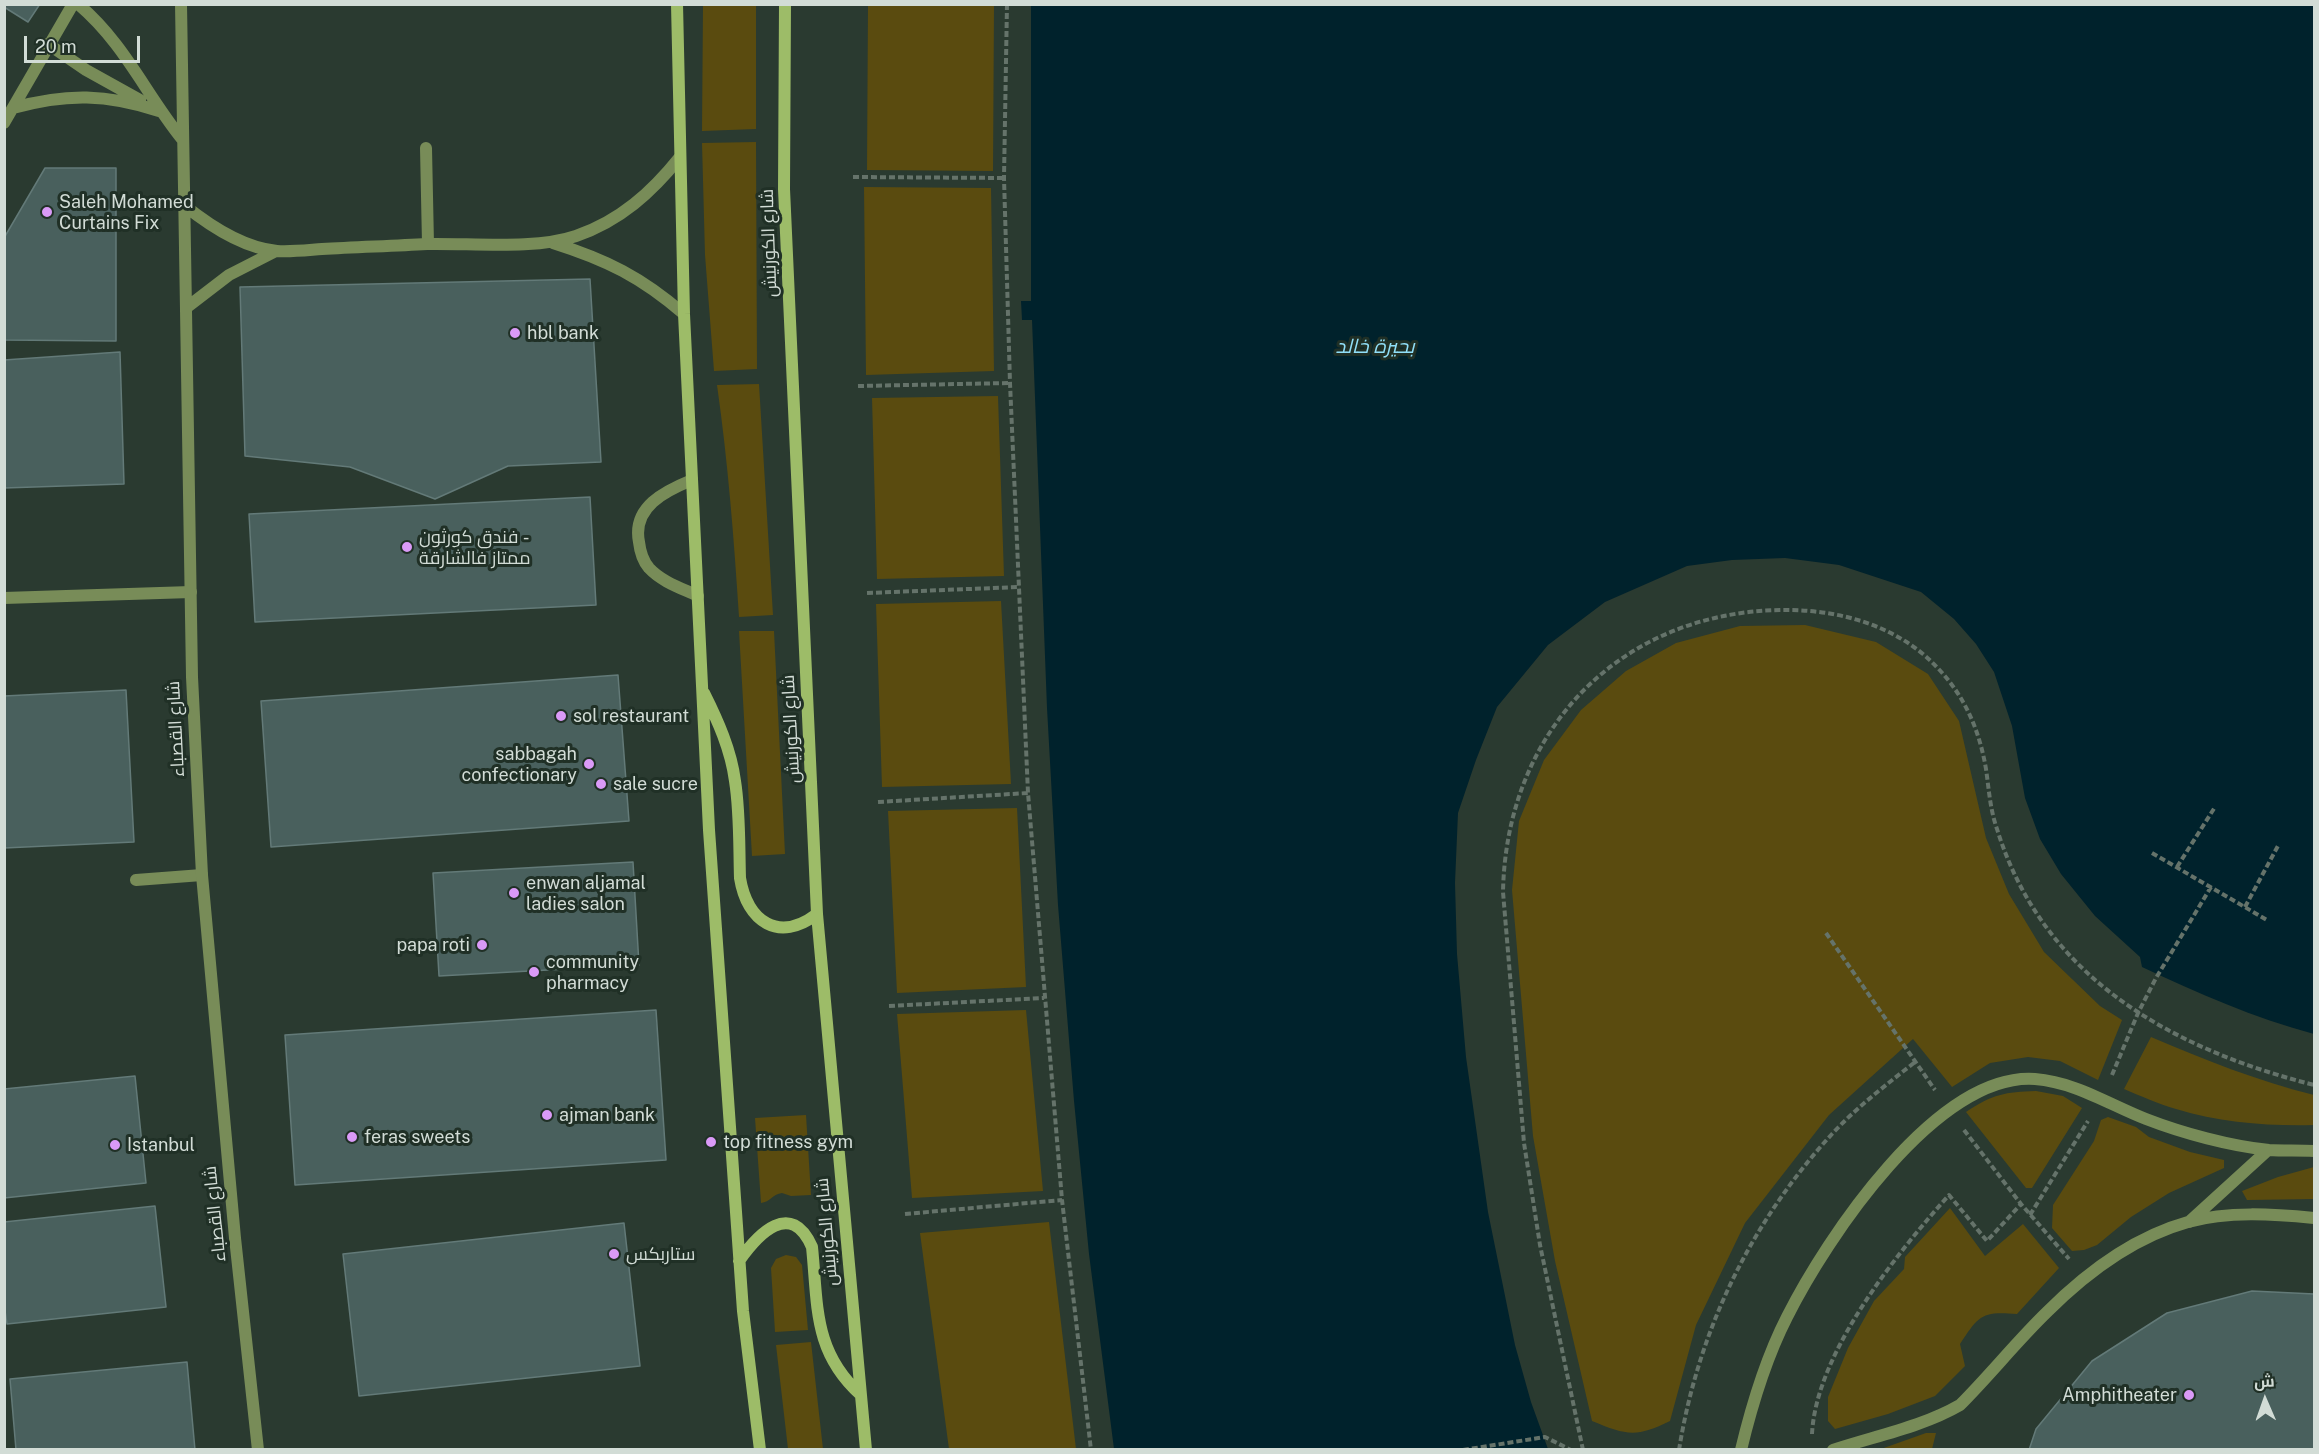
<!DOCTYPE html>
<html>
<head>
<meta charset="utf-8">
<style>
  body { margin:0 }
  #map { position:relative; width:2319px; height:1454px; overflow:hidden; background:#2a3a30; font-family:"Public Sans",Cairo,sans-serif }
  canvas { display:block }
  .frame { position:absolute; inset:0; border:6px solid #d2dcd6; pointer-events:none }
  .north { position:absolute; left:2235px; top:1370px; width:60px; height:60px; -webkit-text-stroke:4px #203026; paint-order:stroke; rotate:358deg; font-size:16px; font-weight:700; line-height:24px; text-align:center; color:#d2dcd6 }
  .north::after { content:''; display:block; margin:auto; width:21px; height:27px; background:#d2dcd6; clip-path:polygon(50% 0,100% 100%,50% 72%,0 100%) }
  .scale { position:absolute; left:24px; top:36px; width:116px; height:27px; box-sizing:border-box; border:3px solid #d2dcd6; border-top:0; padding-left:8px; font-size:18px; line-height:21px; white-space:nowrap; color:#d2dcd6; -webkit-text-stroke:4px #203026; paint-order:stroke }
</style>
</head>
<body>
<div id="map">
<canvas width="2319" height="1454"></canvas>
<div class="frame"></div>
<div class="north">ش</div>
<div class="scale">20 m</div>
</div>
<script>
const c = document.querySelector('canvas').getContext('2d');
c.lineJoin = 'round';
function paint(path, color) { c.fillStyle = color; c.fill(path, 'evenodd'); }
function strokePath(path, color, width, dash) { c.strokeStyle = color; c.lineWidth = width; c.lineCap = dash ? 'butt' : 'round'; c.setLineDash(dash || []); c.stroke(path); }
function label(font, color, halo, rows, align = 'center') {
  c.font = font + ' "Public Sans",Cairo,sans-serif'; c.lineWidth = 6; c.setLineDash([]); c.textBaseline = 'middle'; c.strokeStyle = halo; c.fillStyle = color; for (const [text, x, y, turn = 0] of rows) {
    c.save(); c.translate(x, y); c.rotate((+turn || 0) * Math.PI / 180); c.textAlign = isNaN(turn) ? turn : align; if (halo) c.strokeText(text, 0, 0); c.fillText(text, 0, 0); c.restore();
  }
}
const green = new Path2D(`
  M703 5H756V129L702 131Z
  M868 5H994L993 171 867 170Z
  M756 142 757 369 714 371 705 255 702 143Z
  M864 187 991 188 994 371 866 375Z
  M759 384 773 615 739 617C734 539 728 462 717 385Z
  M998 396 1004 576 877 579 872 398Z
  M1001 601 1011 784 882 787 876 604Z
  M1805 625 1876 642 1928 674 1959 721 1986 838 2009 894 2044 952 2100 1006 2122 1020 2098 1080 2060 1061 2028 1057 1990 1063 1952 1087 1913 1039 1829 1115 1745 1223 1696 1325 1670 1421C1636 1438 1626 1435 1592 1421L1555 1261 1533 1136 1512 890 1519 821 1544 760 1581 710 1626 671 1676 643 1740 626Z
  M739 631H774L785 854 752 856Z
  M1017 808 1026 987 897 993 888 811Z
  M1026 1010 1043 1191 912 1198 897 1014Z
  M2151 1037C2205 1060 2258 1081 2314 1095V1125C2268 1126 2221 1123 2176 1109 2158 1104 2141 1096 2124 1089Z
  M2036 1091 2063 1096 2082 1108 2032 1188H2026L1966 1112C1993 1094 2005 1092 2036 1091Z
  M806 1115 811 1195 791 1196 782 1193C773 1194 770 1202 761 1203L755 1118Z
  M2108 1117 2136 1127 2149 1137 2190 1152 2224 1160V1168L2169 1193 2131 1217 2097 1245 2084 1250 2072 1251 2052 1228 2053 1205 2094 1141 2101 1120Z
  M2314 1167V1199L2247 1200 2242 1191 2278 1177Z
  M1950 1208 1985 1256 2023 1224 2059 1268 2017 1314C1982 1311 1979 1315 1960 1344L1965 1366 1935 1396 1888 1414 1835 1429 1828 1421V1397L1848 1348 1874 1301 1904 1269 1905 1257Z
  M1049 1222 1076 1449H949L920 1233Z
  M786 1255 796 1257 802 1265 808 1330 775 1332 771 1268 776 1259Z
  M811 1342 823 1449H788L776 1345Z
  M1926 1433H1936L1932 1449H1881Z`);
const water = new Path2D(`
  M1031 5H2314V1034C2254 1018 2198 993 2142 967L2140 957 2095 916 2061 874 2040 839 2025 798 2012 726 1994 672 1976 644 1954 619 1921 592 1839 565 1785 558 1732 560 1687 566 1605 602 1548 645 1497 707 1476 760 1458 813 1455 883 1457 954 1466 1057 1488 1212 1515 1345 1531 1402 1548 1449H1114L1089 1254 1074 1101 1058 905 1047 708 1032 320H1022L1021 301H1031Z`);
const building = new Path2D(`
  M4 4H40L28 22 4 7Z
  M45 168H116V341L4 340V238Z
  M590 279 601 462 508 466 435 499 350 467 245 456 240 287Z
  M120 352 124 484 4 488V360Z
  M590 497 596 605 255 622 249 514Z
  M618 675 629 821 271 847 261 701Z
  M126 690 134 842 4 848V696Z
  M633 862 639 965 439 976 433 873Z
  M656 1010 666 1160 295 1185 285 1035Z
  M135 1076 146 1183 4 1198V1089Z
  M155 1206 166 1307 7 1324 4 1304V1222Z
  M624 1223 640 1366 359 1396 343 1254Z
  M2252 1291 2314 1294V1450H2029L2036 1429 2092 1361 2167 1313Z
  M187 1362 195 1450H16L10 1379Z`);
const path = new Path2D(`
  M1007 4 1004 178 1010 383 1028 793 1062 1200 1091 1450
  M853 177 1004 178
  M858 386 1010 383
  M867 593 1020 587
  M878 802 1028 793
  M2152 853 2267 920
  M2177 867 2215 807
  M2245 907 2279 844
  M1826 933 1935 1090
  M889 1006 1044 998
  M2112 1075 2138 1013 2156 978 2211 887
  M1964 1130 2021 1204 2069 1259
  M905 1214 1062 1200
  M2030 1215 2088 1121
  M1812 1434C1816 1353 1897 1253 1949 1195L1987 1241 2021 1204
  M1463 1450 1545 1437 1571 1450
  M1583 1450 1540 1245 1524 1143 1503 892C1506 732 1618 613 1780 610 1830 609 1883 621 1923 654 1959 685 1978 722 1986 769 1989 790 1990 809 1997 829 2043 978 2172 1049 2314 1085
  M1679 1450C1698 1331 1751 1222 1832 1134 1857 1107 1886 1085 1915 1062`);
const service = new Path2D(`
  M426 148 428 244
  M692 480C665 491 632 507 639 542 640 551 643 561 649 568 662 582 681 588 698 596
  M4 598 191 592
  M136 880 202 875
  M2189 1222 2268 1150
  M1741 1450C1752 1404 1766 1358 1787 1317 1826 1239 1937 1072 2035 1079 2075 1082 2110 1105 2146 1119 2182 1133 2230 1146 2269 1150 2284 1151 2299 1150 2314 1151
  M1833 1450C1875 1436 1922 1427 1960 1405 1990 1375 2017 1341 2047 1312 2086 1273 2134 1237 2188 1222 2228 1211 2273 1214 2314 1218`);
const minor = new Path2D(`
  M78 4C125 44 145 93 182 139
  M181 4 192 677 202 875 235 1238 258 1450
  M48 44 86 70 140 100
  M13 108C67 93 107 94 159 111
  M4 123 73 4
  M184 205C210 226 243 248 277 251 291 252 308 250 322 249 357 247 392 246 427 244 472 243 535 250 576 236 620 221 652 192 680 157
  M553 243C607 260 641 277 684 314
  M186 308 229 275 276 251`);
const secondary = new Path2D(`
  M677 4 684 314 709 830 743 1311 760 1450
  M785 4 784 189 817 914 866 1450
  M704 693C718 721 731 750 735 781 740 812 739 846 740 878 747 922 779 943 817 914
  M739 1261C758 1234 791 1199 812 1247 818 1306 813 1352 861 1395`);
const markers = [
  [47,212,6,"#da9af7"],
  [515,333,6,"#da9af7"],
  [407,547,6,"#da9af7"],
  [561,716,6,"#da9af7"],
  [589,764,6,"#da9af7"],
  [601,784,6,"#da9af7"],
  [514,893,6,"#da9af7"],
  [482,945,6,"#da9af7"],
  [534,972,6,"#da9af7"],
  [547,1115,6,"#da9af7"],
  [352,1137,6,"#da9af7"],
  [711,1142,6,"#da9af7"],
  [115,1145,6,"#da9af7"],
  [614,1254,6,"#da9af7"],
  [2189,1395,6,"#da9af7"]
];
const poiNames = [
  ["Saleh Mohamed",59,202],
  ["Curtains Fix",59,223],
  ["hbl bank",527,333],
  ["فندق كورثون -",419,537],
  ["ممتاز فالشارقة",419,558],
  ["sol restaurant",573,716],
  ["sabbagah",577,754,"right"],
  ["confectionary",577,775,"right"],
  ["sale sucre",613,784],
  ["enwan aljamal",526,883],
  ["ladies salon",526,904],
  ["papa roti",470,945,"right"],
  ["community",546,962],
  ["pharmacy",546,983],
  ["ajman bank",559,1115],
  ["feras sweets",364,1137],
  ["top fitness gym",723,1142],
  ["Istanbul",127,1145],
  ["ستاربكس",626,1254],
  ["Amphitheater",2177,1395,"right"]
];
const streetNames = [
  ["شارع الكورنيش",769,243,-92],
  ["شارع القصباء",176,729,-93],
  ["شارع الكورنيش",791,729,-93],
  ["شارع القصباء",215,1214,-96],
  ["شارع الكورنيش",827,1232,-95]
];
const waterNames = [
  ["بحيرة خالد",1375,347]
];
paint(green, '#5a4b0f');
paint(water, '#00222c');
paint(building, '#49605d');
strokePath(building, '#637a78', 1.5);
strokePath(path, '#65736a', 4, [6, 3]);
strokePath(service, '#788c58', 12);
strokePath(minor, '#788c58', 12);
strokePath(secondary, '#9dbc68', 12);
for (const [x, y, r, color] of markers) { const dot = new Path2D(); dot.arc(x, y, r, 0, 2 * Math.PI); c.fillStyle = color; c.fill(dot); strokePath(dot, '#203026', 2); }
label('18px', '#d2dcd6', '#203026', poiNames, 'left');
label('18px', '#d2dcd6', '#203026', streetNames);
label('italic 20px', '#90dff8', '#203026', waterNames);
</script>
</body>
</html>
